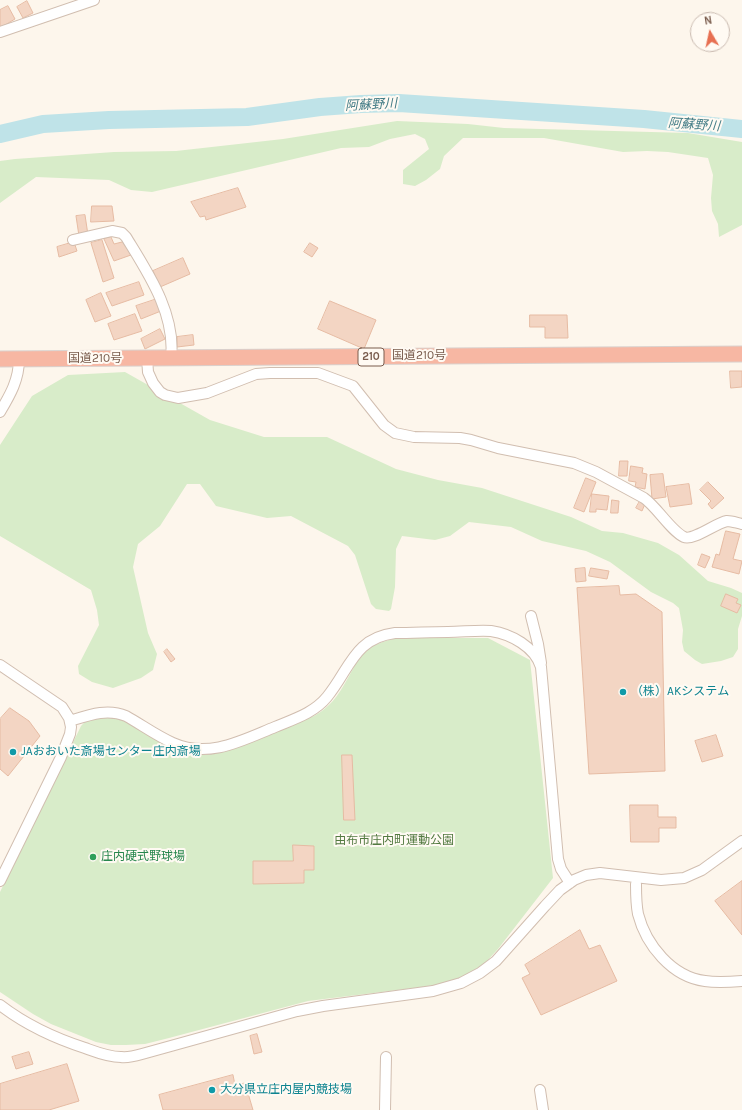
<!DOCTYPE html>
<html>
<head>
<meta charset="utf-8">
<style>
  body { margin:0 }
  #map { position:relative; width:742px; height:1110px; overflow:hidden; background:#fdf6ec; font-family:Karla,sans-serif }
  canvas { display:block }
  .north { position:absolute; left:690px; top:12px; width:40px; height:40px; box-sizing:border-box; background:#fffaf3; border:1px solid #cabbb1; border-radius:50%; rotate:351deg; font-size:11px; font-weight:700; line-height:16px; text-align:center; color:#7a5c4d }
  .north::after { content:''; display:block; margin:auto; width:14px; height:18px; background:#e76f51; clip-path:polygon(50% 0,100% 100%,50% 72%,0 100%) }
</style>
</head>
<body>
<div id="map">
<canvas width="742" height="1110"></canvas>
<div class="north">N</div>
</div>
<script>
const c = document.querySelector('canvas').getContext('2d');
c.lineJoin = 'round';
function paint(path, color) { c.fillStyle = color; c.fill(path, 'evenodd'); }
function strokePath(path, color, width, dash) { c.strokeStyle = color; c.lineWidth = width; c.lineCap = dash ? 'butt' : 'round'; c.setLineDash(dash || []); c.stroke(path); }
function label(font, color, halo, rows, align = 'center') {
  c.font = font + ' Karla,"Noto Sans JP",sans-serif'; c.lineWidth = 4; c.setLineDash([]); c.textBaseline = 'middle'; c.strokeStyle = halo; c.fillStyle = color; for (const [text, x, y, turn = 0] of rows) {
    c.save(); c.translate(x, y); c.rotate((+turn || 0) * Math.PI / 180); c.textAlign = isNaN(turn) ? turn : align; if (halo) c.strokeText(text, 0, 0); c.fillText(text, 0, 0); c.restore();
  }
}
const green = new Path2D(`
  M397 121 468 124 504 128 688 133 742 142V225L719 237 718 224 712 211 711 198 713 175 708 158 668 152 647 151 623 152 544 138H463L444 156 440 169 426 180 415 186 403 184V170L429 149 425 139 415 134 390 139 369 147 341 148 152 192 131 190 109 180 36 177 0 203V161L15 159 114 152 176 151 283 139Z
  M125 372 210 420 264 437H327L396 469 438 480 482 488 571 517 602 531 623 533 658 543 679 555 708 581 731 588 742 593V616L738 629V649L733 657 721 661 702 664 695 660 684 651 682 642 683 630 679 608 673 603 651 592 610 562 586 551 542 541 511 527 469 522 450 536 435 540 402 536 396 549 395 587 391 609 389 611 376 609 371 604 355 555 348 546 291 516 267 518 216 506 200 484H187L160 526 138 544 133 567 148 633 157 654 153 670 141 678 113 688 92 682 79 674 78 666 99 625 97 610 91 590 0 536V445L32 396 68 375Z
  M396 638H488L530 660 553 878 498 949 485 963 471 972 457 979 439 985 308 1001 169 1038 145 1044 126 1045H111L96 1042 51 1024 33 1014 0 992V892L81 726C91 715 110 714 124 720 146 730 162 748 186 753 200 757 213 754 226 751L314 716C335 704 341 690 353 669 355 665 357 660 360 656 368 646 384 641 396 638Z`);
const river = new Path2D(`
  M0 134 43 124 109 120 247 117 320 107 361 104 399 103 644 119 742 129`);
const building = new Path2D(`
  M27 1 33 13 23 18 17 7Z
  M8 6 15 19 0 28V10Z
  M238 188 246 207 206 220 205 216 200 217 191 202Z
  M92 206H112L114 221 91 222Z
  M85 215 88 235 79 236 76 216Z
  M111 237 114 244 126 241 131 255 114 261 104 239Z
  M102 240 114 278 103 282 91 243Z
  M74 242 77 251 59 257 57 247Z
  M310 243 318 248 312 257 304 252Z
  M183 258 190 274 160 287 153 271Z
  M139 282 144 295 112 306 106 293Z
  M101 293 111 316 95 322 86 300Z
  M157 299 161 311 141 319 136 306Z
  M330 301 376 320 364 349 318 329Z
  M135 314 142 331 114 340 108 324Z
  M530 315H567L568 338H545V327H530Z
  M160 329 165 339 145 349 141 339Z
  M193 335 194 345 177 347V337Z
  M730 371H742V387L731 388Z
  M620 461H628L627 476H619Z
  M631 466 643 468 642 473 647 474 645 489 635 487 636 482 629 481Z
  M663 474 666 497 652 499 650 475Z
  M586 478 596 482 584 512 574 508Z
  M708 482 724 498 712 509 708 504 711 501 700 490Z
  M689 484 692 504 670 507 666 487Z
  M592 494 609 496 607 510 596 509V512H590Z
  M612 500 619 501 618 513H611Z
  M640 501 645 504 642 511 636 508Z
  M726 531 740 534 733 559 742 561 739 574 712 567 716 554 719 555Z
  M702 554 710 557 705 568 698 565Z
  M585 568 586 581 576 582 575 569Z
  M591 568 609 571 607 579 589 576Z
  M619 586 620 595 636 594 662 612 665 771 589 774 577 588Z
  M726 594 738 599 736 603 741 605 737 613 721 606Z
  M167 649 175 659 171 662 164 652Z
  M10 708 29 721 40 736 8 776 0 769V719Z
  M716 735 723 756 702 762 695 741Z
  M342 755H352L355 820H344Z
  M630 805H658V817H676V828H659V842H631Z
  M293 845 314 846V870H304V883L253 884V861H293Z
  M742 881V935L715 901Z
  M580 930 589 949 600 945 617 981 541 1015 522 978 530 974 525 965Z
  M257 1034 262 1052 254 1054 250 1036Z
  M29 1052 33 1064 16 1069 12 1057Z
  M67 1064 79 1101 49 1110H0V1084Z
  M233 1075 235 1085 245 1083 253 1110H163L159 1095Z`);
const minor = new Path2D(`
  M0 32 94 0
  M73 240 112 231 122 233 126 237C148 273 176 314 171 358
  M147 358 148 372 153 383 160 392 165 395 178 398 207 393 256 374 270 373H318L353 386 384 425 395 433 414 437 460 438 471 440 498 448 574 463 596 472 644 498C657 507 671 531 684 537 693 541 716 523 727 521 732 521 737 523 742 524
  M0 412C10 395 19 380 19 359
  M531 616 538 644 541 663
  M0 665 62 707 69 718 71 727 70 734 61 757 0 881
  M70 721C89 715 107 708 126 716 142 725 157 736 173 743 209 759 243 740 275 727 294 719 314 713 327 697 350 669 354 638 395 633 413 633 430 632 448 632 462 632 477 630 491 631 511 634 535 647 541 667L558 859 561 869 570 883
  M636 884C636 894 636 904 638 914 646 945 672 977 705 981 717 983 730 982 742 981
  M0 1005C26 1025 54 1038 85 1048 96 1052 108 1057 121 1057 128 1058 135 1056 142 1054L297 1011 323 1006 433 991 461 983 480 973 496 961 545 906 560 890 574 880 586 875 600 873 661 880 684 878 702 870 742 841
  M540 1090 543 1110
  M385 1110 386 1057`);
const highway = new Path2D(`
  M0 359 742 354`);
const markers = [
  [623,692,4,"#0f9aa8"],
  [13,752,4,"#0f9aa8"],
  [93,857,4,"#2e9e5b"],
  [212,1090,4,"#0f9aa8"]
];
const shields = [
  [371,357,26]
];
const shieldNames = [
  ["210",371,357]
];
const streetNames = [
  ["国道210号",419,356],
  ["国道210号",95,359]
];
const cultureNames = [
  ["（株）AKシステム",631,692],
  ["JAおおいた斎場センター庄内斎場",21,752],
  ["大分県立庄内屋内競技場",220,1090]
];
const parkNames = [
  ["由布市庄内町運動公園",394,841]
];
const leisureNames = [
  ["庄内硬式野球場",101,857]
];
const waterNames = [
  ["阿蘇野川",371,105,-3],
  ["阿蘇野川",694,125,4]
];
paint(green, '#d8ecc9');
strokePath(river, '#bfe3e8', 18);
paint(building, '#f3d5c3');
strokePath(building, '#e6bba3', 1);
strokePath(minor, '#d1beb0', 12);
strokePath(highway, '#dad1cd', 17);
strokePath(minor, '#fff', 10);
strokePath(highway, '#f7b7a3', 15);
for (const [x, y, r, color] of markers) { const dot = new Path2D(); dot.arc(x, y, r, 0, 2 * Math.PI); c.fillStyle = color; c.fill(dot); strokePath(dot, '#fffaf3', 1.5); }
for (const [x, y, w] of shields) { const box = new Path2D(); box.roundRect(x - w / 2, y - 9, w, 18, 3); c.fillStyle = '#fffaf3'; c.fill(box); strokePath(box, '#7a5c4d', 1); }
label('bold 11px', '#7a5c4d', null, shieldNames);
label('12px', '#7a5c4d', '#fffaf3', streetNames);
label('12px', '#0d838f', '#fffaf3', cultureNames, 'left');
label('12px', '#537a41', '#fffaf3', parkNames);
label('12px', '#27864d', '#fffaf3', leisureNames, 'left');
label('italic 13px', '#437c86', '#fffaf3', waterNames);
</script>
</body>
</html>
